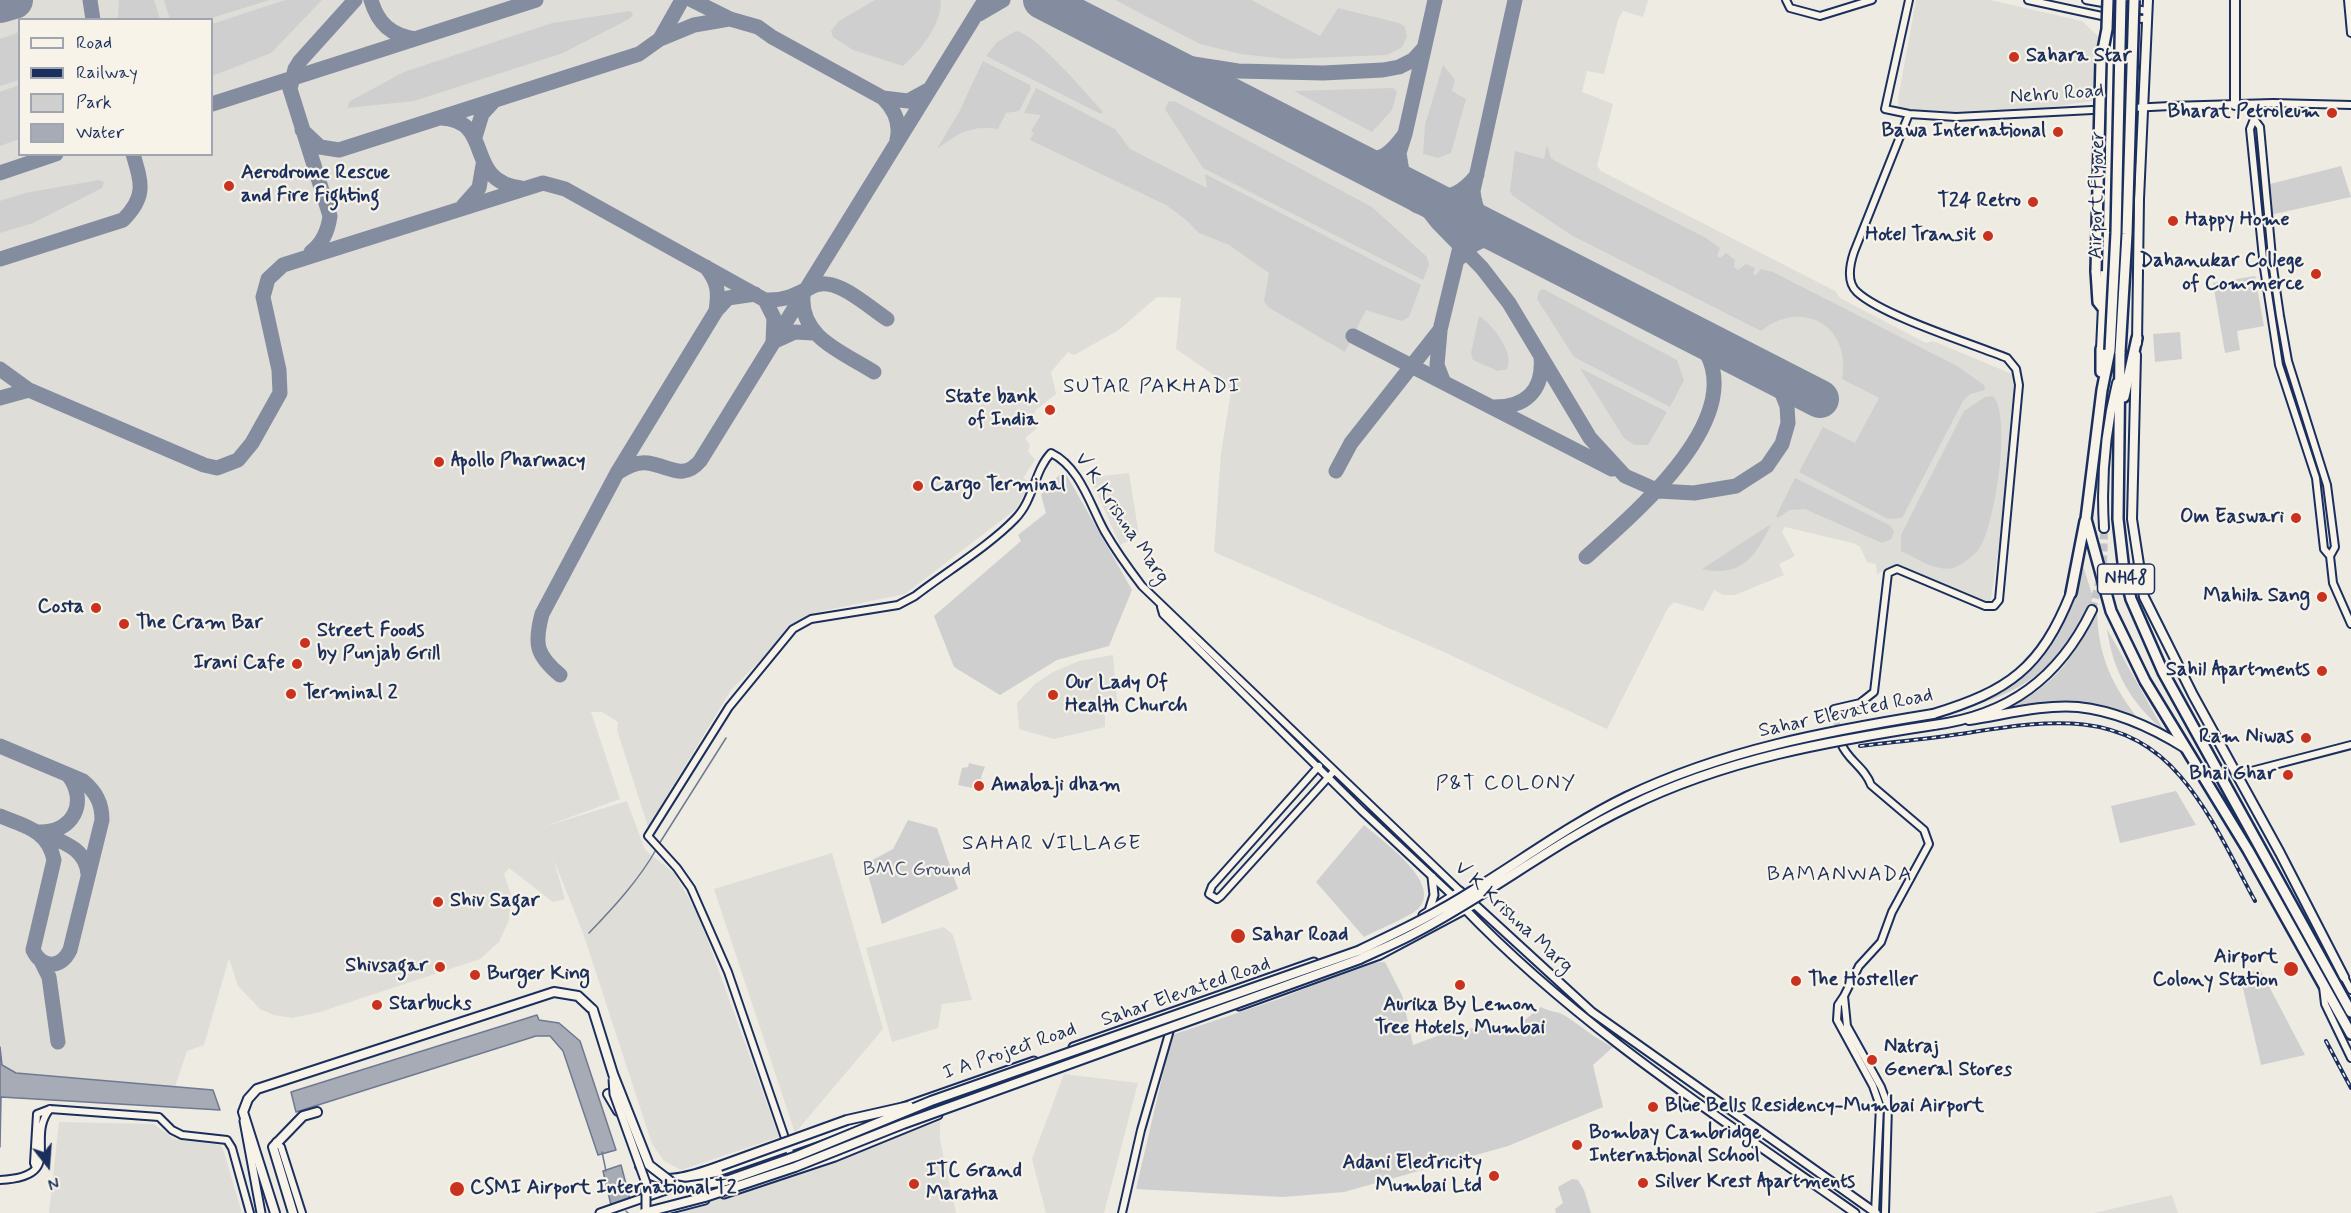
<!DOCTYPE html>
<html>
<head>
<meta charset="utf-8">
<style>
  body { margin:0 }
  #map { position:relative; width:2351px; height:1213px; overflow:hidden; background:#eeebe2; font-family:Mynerve,sans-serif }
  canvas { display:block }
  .legend { position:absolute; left:18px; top:18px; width:195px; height:138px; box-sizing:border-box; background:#f7f3e8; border:2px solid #9fa5b1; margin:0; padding:8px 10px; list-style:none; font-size:18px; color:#1b2f5e }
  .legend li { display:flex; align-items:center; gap:12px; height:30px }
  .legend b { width:30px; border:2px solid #9fa5b1 }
  .north { position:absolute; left:18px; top:1135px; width:60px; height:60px; -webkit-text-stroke:4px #f7f3e8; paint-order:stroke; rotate:163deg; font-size:16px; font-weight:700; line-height:24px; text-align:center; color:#1b2f5e }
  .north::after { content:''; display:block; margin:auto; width:21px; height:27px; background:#1b2f5e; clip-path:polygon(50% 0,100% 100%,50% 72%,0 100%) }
</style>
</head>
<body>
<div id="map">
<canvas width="2351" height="1213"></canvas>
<ul class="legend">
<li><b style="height:8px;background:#f7f3e8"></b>Road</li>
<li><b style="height:8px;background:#1b2f5e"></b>Railway</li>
<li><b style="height:16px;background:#cfcfcf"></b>Park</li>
<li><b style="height:16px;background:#a6abb5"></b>Water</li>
</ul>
<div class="north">N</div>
</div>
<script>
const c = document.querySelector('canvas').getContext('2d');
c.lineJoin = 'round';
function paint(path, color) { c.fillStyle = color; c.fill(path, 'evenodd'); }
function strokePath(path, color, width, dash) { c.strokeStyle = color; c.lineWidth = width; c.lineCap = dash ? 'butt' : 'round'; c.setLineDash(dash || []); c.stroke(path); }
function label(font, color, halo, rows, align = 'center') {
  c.font = font + ' Mynerve,sans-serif'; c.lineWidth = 4.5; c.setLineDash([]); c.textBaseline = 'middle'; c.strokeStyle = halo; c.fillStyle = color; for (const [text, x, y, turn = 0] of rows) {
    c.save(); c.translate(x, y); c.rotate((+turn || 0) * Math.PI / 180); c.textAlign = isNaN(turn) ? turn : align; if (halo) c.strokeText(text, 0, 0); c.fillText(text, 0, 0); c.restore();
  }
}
const built = new Path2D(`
  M0 0H1648L1643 17 1623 11 1618 20 1604 74 1587 71 1582 92 1613 104 1597 166 1601 171 1835 291 1840 298 1926 343 1933 341 2012 374 2014 395 2002 525 1990 605 1902 566 1882 571 1877 575 1876 564 1867 562 1860 547 1853 543 1785 527 1782 532 1795 556 1779 564 1784 575 1735 595H1723L1714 590 1703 611 1674 602 1668 608 1607 729 1446 653 1214 552 1221 453 1231 392 1211 373 1176 349 1181 298 1157 297 1119 330 1074 355 1068 352 1051 372 1056 394 1036 410 1031 421 1037 428 1025 438 1030 445 1028 451 1035 460 1023 478 1031 483 1015 510 905 594 822 611 805 617 795 625 731 690 648 827 617 730 618 722 602 712H591L620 799 543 827 627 801 645 850 675 874 700 919 779 1137 681 1170 664 1161 652 1144 583 933 553 858 565 899 553 902 509 868 504 874 511 895 509 920 499 942 480 959 320 1012 292 1018 274 1015 260 1009 238 986 229 958 204 1045 187 1051 175 1087 16 1073 2 1065 0 1047ZM20 20H212V154H20Z
  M1916 0H1990L2082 21 2101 39 2107 56 2108 99 2014 112H1909L1899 107 1898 99Z
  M1129 473 1139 535 1120 545 1090 477Z
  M1113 655 1117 702 1105 707V727L1054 739 1019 729 1017 703 1035 684 1053 672 1079 661Z
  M832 853 883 1029 795 1133 714 889Z
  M944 927 953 935 972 1000 942 1004 938 1028 892 1042 866 948Z
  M1064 1074 1138 1083 1104 1213H1046L1032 1159Z
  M940 1121V1140L956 1213H674L796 1174Z
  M59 1122 154 1124 174 1139 220 1145 223 1149 242 1213H49Z
  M2172 1195 2178 1213H2094Z`);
const green = new Path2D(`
  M119 0H154L160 19H118Z
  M164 0H270L208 19H170Z
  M285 0H322L271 53 212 76V24Z
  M875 0H941C942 24 920 51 903 66L853 50 833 37 831 31 839 21Z
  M1115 0H1251L1320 36 1338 8 1399 23 1405 27 1407 37 1402 47 1387 55 1285 59 1241 54 1200 44Z
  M630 11 633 15 629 19 563 53 414 101 347 108 350 101 404 72 552 23Z
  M1016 31C1036 34 1087 94 1103 112L1101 114 986 56 997 42Z
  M19 32V80L0 86V39Z
  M983 61 1030 85 1031 88 1019 111 1006 113 998 129C971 125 958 133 937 149L959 112Z
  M1443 65 1455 80 1452 91 1466 99 1451 153 1438 158 1423 154 1425 125Z
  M19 85V139L0 146V92Z
  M1036 88 1115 129 1130 149 1207 188 1205 174 1421 285 1409 317 1401 321 1366 310 1345 352 1268 307 1264 301 1269 273 1229 245 1199 233 1185 219 1166 205 1030 140 1034 133 1031 131 1041 115 1024 113Z
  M1393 88 1397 92 1392 110 1372 132 1294 91Z
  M1174 101 1372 207 1427 257 1429 265 1423 280 1203 168 1165 109 1168 102Z
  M1547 145 1551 158 1557 162 1706 238 1720 248 1717 256 1720 258 1726 253 1735 260 1734 267 1738 270 1746 264 1755 268 1753 274 1756 275 1761 269 1773 272 1957 366 1984 385 1985 390 1970 394 1963 401 1902 518 1888 519 1799 472 1823 427 1855 443 1879 398 1842 379C1852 326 1802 298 1761 331L1571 235 1513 196 1510 191 1515 151 1544 159Z
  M2341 166 2351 197 2270 215 2266 185Z
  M99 180 104 182 102 188 33 223 0 233V201L25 193Z
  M2255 276 2264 326 2237 331 2240 350 2225 353 2213 283Z
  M1543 289 1677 360 1684 380 1670 407 1574 357 1537 299 1539 291Z
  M1479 316C1493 324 1515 354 1507 369L1498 371 1473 360 1471 353Z
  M2180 332 2182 359 2155 362 2153 334Z
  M1580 368 1667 412 1648 445H1634L1624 438Z
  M1993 396C2012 416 1995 526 1979 549 1974 555 1961 566 1953 568 1936 572 1916 558 1901 551V535L1964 411 1985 397Z
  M1062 472 1066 474 1132 590 1109 646 1057 660 1000 695 954 667 934 616 1021 541 1018 535 1046 513 1041 495Z
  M1795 478 1891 526 1894 531 1891 539 1882 543 1805 509 1789 510 1778 518 1776 516Z
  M1771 524C1756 556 1742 578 1702 569Z
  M2081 560 2093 597C2069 654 2037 685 1979 704 2039 666 2071 632 2081 560Z
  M2097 611C2098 656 2112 685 2139 720L2109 708 2086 705 1992 713C2046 697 2074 660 2097 611Z
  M2107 629 2164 731C2131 703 2113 672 2107 629Z
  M969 763 985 767 981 777 984 784 975 782 973 788 958 785 962 768 968 767Z
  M2176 791 2196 825 2120 843 2111 806Z
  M908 820 937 828 958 889 882 924 865 864 893 849Z
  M1364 825C1381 840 1442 882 1419 908 1412 916 1375 931 1364 937L1316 882Z
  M1385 962 1402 995 1413 1045 1440 1035 1478 1027H1516L1541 1007C1549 1012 1557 1011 1564 1015 1581 1026 1593 1037 1613 1047L1593 1065 1603 1107 1508 1146 1344 1192 1283 1197 1136 1189 1172 1035 1279 999 1368 963Z
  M2260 969 2305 1055 2261 1065 2240 976Z
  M1572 1179 1578 1180 1584 1190 1591 1213H1556L1555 1209 1563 1203 1558 1187Z`);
const water = new Path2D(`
  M537 1015 539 1020 559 1023 580 1041 616 1150 598 1155 563 1051 550 1036H536L296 1112 291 1092Z
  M0 1047 2 1065 16 1073 213 1090 220 1110 1 1097 0 1147Z
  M621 1165 630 1199 611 1205 603 1171Z`);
const stream = new Path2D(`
  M659 844 726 738
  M589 933C614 907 639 880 657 848
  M602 1152 606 1171
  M626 1211 628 1213`);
const taxiway = new Path2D(`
  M90 0 93 20
  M371 0C378 24 391 35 415 39
  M692 0 730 19 758 27 772 37 883 98 908 101 928 90
  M1040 0 1052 5
  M979 14 1003 0
  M660 39 694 25 729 19
  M1155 58 1238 71 1323 73 1383 70 1399 67 1413 60 1424 48
  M883 98C895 110 901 123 897 140
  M212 104 536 0
  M441 118C496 121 462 180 521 188
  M302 130 320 147 339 150 639 54 660 39 682 0
  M1405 134 1399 153 1402 172 1412 190 1437 222 1482 268 1509 303 1590 438 1625 476 1659 491 1694 493 1736 486 1767 466 1782 444 1788 423 1787 406 1779 386 1760 367
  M475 137 482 114 494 101
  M1354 160C1382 161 1389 156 1405 134L1435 0
  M1354 160 1417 206
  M0 173 56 154
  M1430 199C1452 198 1463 192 1477 175
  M463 206 479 188 483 165
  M1449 209 1459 222 1463 238
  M1493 231C1480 219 1475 209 1473 191L1515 0
  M311 252C323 243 328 231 330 216L290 89 295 69 300 61 355 0
  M1461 257C1471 242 1486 238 1504 237
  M0 259 123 220C146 197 142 184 133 154
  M803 296C800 338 843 352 874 372
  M765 300C784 301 796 295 813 286 836 275 868 307 887 319
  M716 311 728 298 755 294
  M1440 331 1437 365 1444 383
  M1353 336 1612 469
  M773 342 795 332 813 333
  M0 369 29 390 204 465 217 468 238 460 252 443 280 393 279 370 263 297 268 279 283 265 543 183 565 189 765 300 774 318 773 342
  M0 398 29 390
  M1492 407C1525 408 1544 391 1541 357
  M1336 471 1351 443 1440 330 1467 218
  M617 473C626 467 637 461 648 463 669 466 683 481 700 461L985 0
  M1586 557C1638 510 1771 400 1687 330
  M560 675C536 655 534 644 542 614L617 473 716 311C719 292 718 282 706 267
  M0 746 83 781C96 792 102 803 102 820L70 950C61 969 42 969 33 950L54 860C48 830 25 826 0 816
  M39 832C73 833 89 802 68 775
  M42 833C62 842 86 848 88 874
  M42 963 49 977 58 1042`);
const runway = new Path2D(`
  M1042 0 1820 399
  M0 4 14 0`);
const tertiaryTunnel = new Path2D(`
  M1835 714 1841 743`);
const primaryTunnel = new Path2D(`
  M2092 610 2103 567 2104 528`);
const tertiary = new Path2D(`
  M1786 0 1790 8 1820 16 1872 0
  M1909 0 1885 109 1909 114 1956 117 2170 106 2273 103 2351 105
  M2028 0 2111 18 2146 19
  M2086 0 2147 11
  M2348 0 2351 33
  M2253 104 2254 119 2250 129 2264 268 2279 365 2316 478 2324 549 2330 556 2333 583 2351 624
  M2254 119 2260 127 2273 268 2280 316 2288 361 2327 485 2335 547 2330 556
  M1161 607 1163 614 1362 811 1453 896
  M1835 714 1834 709 1860 703 1874 692 1888 573 1897 569 1985 606H1994L1999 600 2019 385 2016 369 2007 358C1970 343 1883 316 1857 292 1846 282 1850 264 1854 252L1909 114
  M1841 743C1847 760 1865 767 1871 785L1924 830 1929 844 1892 912 1881 942 1859 966 1844 996 1847 1026 1881 1087 1888 1106 1885 1213
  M1319 766 1212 886 1209 894 1217 899 1221 896 1334 771
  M2236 775 2351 745
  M2344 977 2351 990
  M2323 987 2325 1004 2351 1058
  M1844 996 1838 1005 1837 1020 1873 1086 1880 1106 1875 1213
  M276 1142 281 1147 302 1213
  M36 1168 34 1163 37 1114 50 1109 159 1117 172 1130 182 1135 227 1140 232 1148 250 1213
  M796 1170 728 972 691 888 677 868 648 836 729 707 793 629 811 619 898 605 915 596C946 572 989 546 1015 519 1034 500 1034 471 1051 453 1080 467 1090 505 1105 532 1116 551 1129 569 1142 586L1460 891
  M0 1180C67 1177 25 1139 50 1109
  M1122 1213 1141 1130 1170 1030 1169 1013`);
const secondary = new Path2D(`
  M1463 907C1578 1027 1720 1118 1855 1213
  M1429 911 1434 895 1432 877
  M1423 915 1460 891 1592 1012 1876 1213
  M1239 1006 1380 955 1474 905
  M1073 1047 1314 962
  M903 1107 1034 1061
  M244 1121 261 1213
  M724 1194 835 1157 938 1115
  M600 1213 882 1115
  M655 1213 705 1200`);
const primary = new Path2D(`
  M2235 105V0
  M2137 343 2139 199 2148 0
  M2101 349 2110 157 2111 24
  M2136 355 2132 519 2144 597 2193 695 2280 853 2344 977
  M2104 528C2101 479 2105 431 2117 383
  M1933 714C2009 691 2041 668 2071 593
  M1969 720C2003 715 2043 704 2078 707 2117 711 2153 728 2185 748
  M1934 725C2009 715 2059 678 2092 610
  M608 1094 618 1111
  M640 1166C659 1190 696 1174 720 1166
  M275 1213 243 1112 248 1099 257 1089 554 992 578 996 593 1010
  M293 1213 273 1147 303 1116 317 1112`);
const motorway = new Path2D(`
  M2096 271 2098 302 2102 307
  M2101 349V372
  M2110 350 2102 390 2086 519 2111 611 2145 681 2248 850 2351 1034
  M2120 352 2118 519 2124 571 2131 599 2163 672 2351 1012
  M2124 397 2137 338
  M2071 593 2085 521`);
const rail = new Path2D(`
  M1860 746C1893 742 1927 739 1960 734 2040 722 2120 705 2180 776 2212 813 2232 859 2255 901
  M2326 1041 2351 1088`);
const secondaryBridge = new Path2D(`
  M613 1079 614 1094 646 1183V1213`);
const primaryBridge = new Path2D(`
  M593 1010 613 1074 649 1165 675 1185 685 1187 726 1181 797 1156 931 1101 1358 951C1398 932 1438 913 1475 889 1525 858 1573 823 1626 797 1723 750 1828 731 1933 714
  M720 1166 847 1120 909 1106
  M643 1213 705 1197 795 1167 903 1124 1360 959C1377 951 1396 943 1413 934 1487 896 1553 843 1628 807 1725 759 1829 741 1934 725`);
const motorwayBridge = new Path2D(`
  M2096 271 2101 60 2107 29 2108 0
  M2110 350 2116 233 2121 0
  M2120 352 2127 234 2134 0`);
const markers = [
  [2014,57,6,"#c8321e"],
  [2332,113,6,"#c8321e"],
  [2058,132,6,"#c8321e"],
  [229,186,6,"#c8321e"],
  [2033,202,6,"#c8321e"],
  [2173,221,6,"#c8321e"],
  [1988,236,6,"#c8321e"],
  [2316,274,6,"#c8321e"],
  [1050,410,6,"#c8321e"],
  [439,462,6,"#c8321e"],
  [918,486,6,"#c8321e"],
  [2296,518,6,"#c8321e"],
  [2322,597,6,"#c8321e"],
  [96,608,6,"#c8321e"],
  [124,624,6,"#c8321e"],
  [305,643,6,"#c8321e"],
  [297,664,6,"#c8321e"],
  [2322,671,6,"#c8321e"],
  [291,694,6,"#c8321e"],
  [1053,695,6,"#c8321e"],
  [2306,738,6,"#c8321e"],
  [2288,775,6,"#c8321e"],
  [979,786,6,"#c8321e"],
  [438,902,6,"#c8321e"],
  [1238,936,8,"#c8321e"],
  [440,967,6,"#c8321e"],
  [2291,969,8,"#c8321e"],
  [475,975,6,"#c8321e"],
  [1796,981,6,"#c8321e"],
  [1460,985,6,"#c8321e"],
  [377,1005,6,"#c8321e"],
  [1872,1060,6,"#c8321e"],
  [1653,1107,6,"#c8321e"],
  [1577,1145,6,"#c8321e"],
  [1494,1176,6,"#c8321e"],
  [1643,1183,6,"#c8321e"],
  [914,1184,6,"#c8321e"],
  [457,1189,8,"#c8321e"]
];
const shields = [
  [2126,579,57]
];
const shieldNames = [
  ["NH48",2126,579]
];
const poiNames = [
  ["Sahara Star",2026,57],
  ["Bharat Petroleum",2320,113,"right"],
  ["Bawa International",2046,132,"right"],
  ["Aerodrome Rescue",241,174],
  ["and Fire Fighting",241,197],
  ["T24 Retro",2021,202,"right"],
  ["Happy Home",2185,221],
  ["Hotel Transit",1976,236,"right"],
  ["Dahanukar College",2304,262,"right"],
  ["of Commerce",2304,285,"right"],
  ["State bank",1038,398,"right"],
  ["of India",1038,421,"right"],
  ["Apollo Pharmacy",451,462],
  ["Cargo Terminal",930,486],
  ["Om Easwari",2284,518,"right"],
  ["Mahila Sang",2310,597,"right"],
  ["Costa",84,608,"right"],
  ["The Cram Bar",136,624],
  ["Street Foods",317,632],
  ["by Punjab Grill",317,655],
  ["Irani Cafe",285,664,"right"],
  ["Sahil Apartments",2310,671,"right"],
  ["Our Lady Of",1065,684],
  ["Health Church",1065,707],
  ["Terminal 2",303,694],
  ["Ram Niwas",2294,738,"right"],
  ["Bhai Ghar",2276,775,"right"],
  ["Amabaji dham",991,786],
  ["Shiv Sagar",450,902],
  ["Sahar Road",1252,936],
  ["Airport",2278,958,"right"],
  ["Colony Station",2278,981,"right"],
  ["Shivsagar",428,967,"right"],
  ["Burger King",487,975],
  ["The Hosteller",1808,981],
  ["Starbucks",389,1005],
  ["Aurika By Lemon",1460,1006,"center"],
  ["Tree Hotels, Mumbai",1460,1029,"center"],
  ["Natraj",1884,1048],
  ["General Stores",1884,1071],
  ["Blue Bells Residency-Mumbai Airport",1665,1107],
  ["Bombay Cambridge",1589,1134],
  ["International School",1589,1157],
  ["Adani Electricity",1482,1164,"right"],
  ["Mumbai Ltd",1482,1187,"right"],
  ["ITC Grand",926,1172],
  ["Maratha",926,1195],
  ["Silver Krest Apartments",1655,1183],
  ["CSMI Airport International T2",470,1189]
];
const streetNames = [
  ["Nehru Road",2057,95,-4],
  ["Airport Flyover",2098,195,-89],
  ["V K Krishna Marg",1121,519,56],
  ["Sahar Elevated Road",1846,714,-12],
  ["V K Krishna Marg",1513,918,43],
  ["Sahar Elevated Road",1186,993,-19],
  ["I A Project Road",1010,1052,-19]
];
const parkNames = [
  ["BMC Ground",917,871]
];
const neighbourhoodNames = [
  ["SUTAR PAKHADI",1152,388],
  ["P&T COLONY",1506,785],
  ["SAHAR VILLAGE",1052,845],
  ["BAMANWADA",1840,876]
];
paint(built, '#deddd8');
paint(green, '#cfcfcf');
paint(water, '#a6abb5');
strokePath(water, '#6e7992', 1.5);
strokePath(stream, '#6e7992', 1.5);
strokePath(taxiway, '#848da0', 15);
strokePath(runway, '#848da0', 38);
strokePath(tertiaryTunnel, '#c4c5c8', 6, [6, 3]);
strokePath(primaryTunnel, '#c4c5c8', 8, [8, 4]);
strokePath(tertiary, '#1b2f5e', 10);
strokePath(secondary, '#1b2f5e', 11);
strokePath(primary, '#1b2f5e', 12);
strokePath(motorway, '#1b2f5e', 14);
strokePath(tertiary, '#f7f3e8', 6);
strokePath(secondary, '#f7f3e8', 7);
strokePath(primary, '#f7f3e8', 8);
strokePath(motorway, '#f7f3e8', 9);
strokePath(rail, '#1b2f5e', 4);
strokePath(rail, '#f7f3e8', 1.5, [4.5]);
strokePath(secondaryBridge, '#1b2f5e', 11, []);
strokePath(primaryBridge, '#1b2f5e', 12, []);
strokePath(motorwayBridge, '#1b2f5e', 14, []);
strokePath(secondaryBridge, '#f7f3e8', 7);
strokePath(primaryBridge, '#f7f3e8', 8);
strokePath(motorwayBridge, '#f7f3e8', 9);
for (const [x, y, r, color] of markers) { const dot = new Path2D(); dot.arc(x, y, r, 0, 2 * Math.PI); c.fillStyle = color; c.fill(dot); strokePath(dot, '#f7f3e8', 2); }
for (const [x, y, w] of shields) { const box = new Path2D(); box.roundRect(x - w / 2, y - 15, w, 30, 4.5); c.fillStyle = '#f7f3e8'; c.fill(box); strokePath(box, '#1b2f5e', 1.5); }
label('bold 18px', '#1b2f5e', null, shieldNames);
label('bold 20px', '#1b2f5e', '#f7f3e8', poiNames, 'left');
label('20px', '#1b2f5e', '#f7f3e8', streetNames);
label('20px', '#3f4f75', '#f7f3e8', parkNames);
c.letterSpacing = '1.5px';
label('21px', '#1b2f5e', '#f7f3e8', neighbourhoodNames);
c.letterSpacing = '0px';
</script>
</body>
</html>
